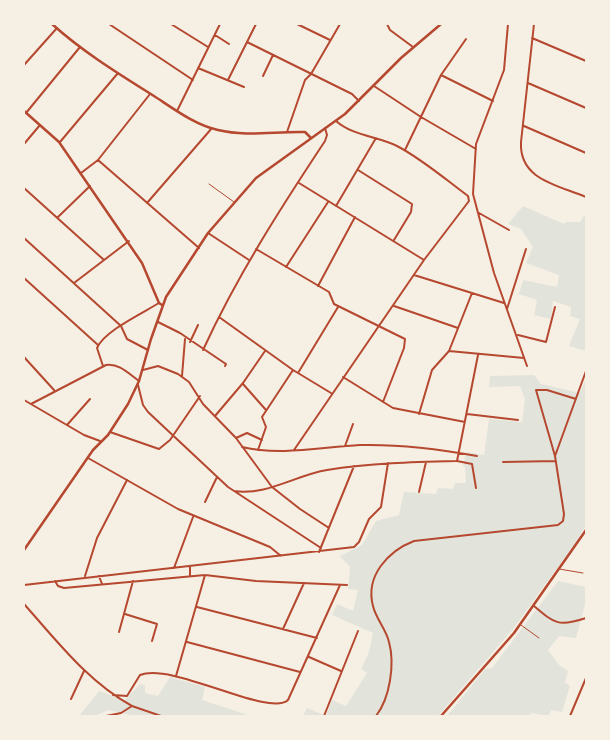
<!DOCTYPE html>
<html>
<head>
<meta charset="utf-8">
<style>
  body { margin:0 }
  #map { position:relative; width:610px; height:740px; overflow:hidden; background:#f6efe4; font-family:Manrope,sans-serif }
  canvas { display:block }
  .frame { position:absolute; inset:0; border:25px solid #f6efe4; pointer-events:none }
</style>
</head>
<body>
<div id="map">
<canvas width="610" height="740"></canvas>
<div class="frame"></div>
</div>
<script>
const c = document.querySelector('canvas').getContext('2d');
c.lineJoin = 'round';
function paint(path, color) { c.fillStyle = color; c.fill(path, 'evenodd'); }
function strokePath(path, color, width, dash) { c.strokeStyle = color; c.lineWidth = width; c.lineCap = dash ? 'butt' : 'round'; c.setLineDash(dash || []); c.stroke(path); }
const green = new Path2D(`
  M523 206 564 224 566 222H580L584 215 586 216V351L569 346 580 319 570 316 571 307 553 301 551 319 534 315 537 300 519 294 523 280 557 287 559 275 526 263 533 247 521 229 508 224Z
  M534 375 541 384 580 393 586 378V525L576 542 513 629 438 716H303L307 708 326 716 332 700 346 706 367 673 361 669 369 652 373 633 332 615 337 604 353 611 358 590 348 589 350 567 340 556 362 545 376 521 399 515 404 492 436 494 438 488 453 489 455 483H466L465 467 463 466 466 452 484 455 489 419 522 422 525 399 520 386 489 387 490 376Z
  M558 581 586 587V601L576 638 559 636 548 650 559 665 568 671 565 682 570 686 562 712 551 710 549 716 531 713 530 716H447L485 669 492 668Z
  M170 677 205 687 202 700 251 716H134L109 710 94 716H79L99 691 125 700 140 684 145 685V693L158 696Z`);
const service = new Path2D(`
  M559 569 583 573
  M521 625 539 638`);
const pedestrian = new Path2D(`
  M209 184 234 202`);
const minor = new Path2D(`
  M109 24 193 80
  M171 24 208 47
  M297 24 330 40
  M387 24 390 30 413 47
  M534 24 521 142C519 180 558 185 586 197
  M215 35 229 44
  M532 38 586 61
  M247 42 352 94 359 101
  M24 65 57 28
  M198 68 244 87
  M441 75 493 101
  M263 76 273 55
  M228 80 256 24
  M528 83 586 108
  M374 86 421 117 476 149
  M177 111 220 24
  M26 113 80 47
  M336 121C353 136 377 136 397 146 422 159 445 179 468 196L469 201
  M524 126 586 153
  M287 132 305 80 311 74 340 24
  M60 142 118 73
  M24 144 40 125
  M405 150 441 75 466 39
  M98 160 199 248
  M358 170 412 204 411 212 394 240
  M81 173 98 160 150 94
  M299 183 424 260
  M24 188 104 260
  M473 194 494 273 527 366
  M473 194 476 144 504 70 508 24
  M147 203 212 128
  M336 206 376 138
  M479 213 509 230
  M58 217 90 186
  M208 233 249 260
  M24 238 121 326 127 339 148 350
  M256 249 329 292 334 304 405 339 404 348 383 402
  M286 267 328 202
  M414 275 504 303
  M24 278 98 345
  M74 283 129 241
  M318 286 355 217
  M394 306 458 328
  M507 309 526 249
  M219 317 293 370 331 393
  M158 322 180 333 220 360 226 364 225 366
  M518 335 546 342 555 307
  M190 342 198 325
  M203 350C237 276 280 209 325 141L327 135 325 128
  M449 351 524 358
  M24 357 54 390
  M103 366 97 348C104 331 143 313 159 303
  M143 370 158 366 178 374 189 382 203 404 236 438 272 487 300 509 329 528
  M298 373 338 307
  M182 376 185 339
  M343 377 393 408 465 422
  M243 384 266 410
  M138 385 143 405 148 412 228 487 321 548
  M24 400 84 435 100 441
  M31 404 106 365C119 363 129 374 139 381
  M419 414 432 370 449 351 472 293
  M467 414 518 420
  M215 416 243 383 265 351
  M67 425 90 399
  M110 432 159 449 170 440 200 396
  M236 438 247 433 262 440
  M345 446 353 424
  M242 447C281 456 321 447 360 445 399 444 439 449 477 456
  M258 450 266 427 262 417 293 370
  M294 450 424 260 469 201
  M555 456 536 390H547L576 399
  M88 458 178 509 270 547 281 556
  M457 461 478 355
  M503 462 555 461
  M234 491C266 496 296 475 327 470 370 463 414 462 457 461L472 464 476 488
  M419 492 426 462
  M205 502 217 477
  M319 552 354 466
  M190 567V576
  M174 568 193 517
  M85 576 97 538 127 480
  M99 576 102 584
  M55 581 58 586 64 588 205 575 256 581 347 585
  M24 585 354 547 359 542 369 519 381 507 388 463
  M24 604C57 641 88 682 132 706
  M534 606C555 624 559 627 586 618
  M197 607 317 638
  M125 614 157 624 152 641
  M283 629 304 583
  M119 632 133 581
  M187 642 300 672
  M309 657 341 671
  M176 676 205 575
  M113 695 127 696 140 675C173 662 269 718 288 700L340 585
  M71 699 84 671
  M106 716 121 713 132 706 161 716
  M324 716 358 631
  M376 716C390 698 395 664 389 642 386 629 376 619 373 606 365 576 388 551 414 541L558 525 563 521 564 514 555 456 586 371
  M570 716 586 678`);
const tertiary = new Path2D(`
  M52 24C83 52 119 74 154 96 174 109 195 125 218 130 247 137 276 131 305 132L311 138
  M24 111 59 142 142 263 159 303 162 305
  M24 550 93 450 108 435 128 404 139 381 151 339 166 297 208 233 256 178 345 114 401 58 441 24
  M441 716 514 633 586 530`);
paint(green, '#e2e4dc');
strokePath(service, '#b5482f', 1);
strokePath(pedestrian, '#b5482f', 1);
strokePath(minor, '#b5482f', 2);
strokePath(tertiary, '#b5482f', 2.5);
</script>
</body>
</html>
